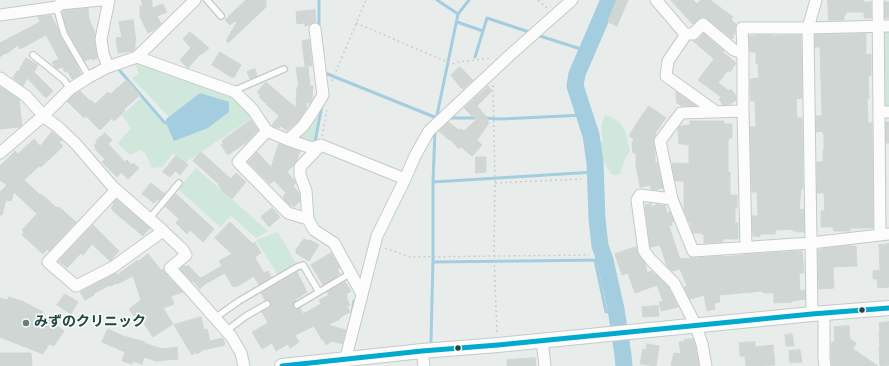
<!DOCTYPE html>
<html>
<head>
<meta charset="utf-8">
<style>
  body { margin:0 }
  canvas { display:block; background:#e8edec }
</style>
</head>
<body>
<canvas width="889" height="366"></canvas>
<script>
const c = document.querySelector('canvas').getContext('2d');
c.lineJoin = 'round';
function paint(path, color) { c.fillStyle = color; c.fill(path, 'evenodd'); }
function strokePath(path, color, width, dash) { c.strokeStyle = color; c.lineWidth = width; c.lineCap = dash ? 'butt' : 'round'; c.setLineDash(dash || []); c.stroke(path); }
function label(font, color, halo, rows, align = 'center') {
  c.font = font + ' "Nunito Sans","Noto Sans JP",sans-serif'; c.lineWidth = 3.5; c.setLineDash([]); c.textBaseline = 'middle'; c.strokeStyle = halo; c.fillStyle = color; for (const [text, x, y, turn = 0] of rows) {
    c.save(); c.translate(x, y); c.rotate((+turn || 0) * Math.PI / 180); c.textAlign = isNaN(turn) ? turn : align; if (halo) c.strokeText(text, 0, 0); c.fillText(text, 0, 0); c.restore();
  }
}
const green = new Path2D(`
  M886 29H889V109L884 107 883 34Z
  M135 62 234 96 253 117 185 163 173 153 162 167 152 168 145 153 140 150 130 155 120 146 118 143 131 128 122 115 141 98 163 123H166L174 140 200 93 169 117 132 78 139 74Z
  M324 98 316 143 294 138Z
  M605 115C627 122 625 132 630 151L625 159 620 174 613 175C604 166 602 156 598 144L603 140C601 129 600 125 605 115Z
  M196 168 268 231 256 238 231 216 220 227 178 189Z
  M278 232 297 265 279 277 256 240Z`);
const water = new Path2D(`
  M200 93 229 102V112L208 128 174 141 166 123V119Z`);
const stream = new Path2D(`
  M319 0V28
  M437 0 458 14
  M457 22 483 31
  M537 35 587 51
  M475 57 487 18 532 33
  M120 71 164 122 166 123
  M325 73 437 118
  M448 118H477
  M484 118 501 119 585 115
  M436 120 458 14 469 0
  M315 142 322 105
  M433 182 595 172
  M595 260 606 312 616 310
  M433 262 605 260
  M352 313 354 301
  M431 342 433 259V182L435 130`);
const river = new Path2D(`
  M609 0 577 74 575 86 591 135 595 163 597 219 600 246 605 260 616 309 623 355 624 366`);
const building = new Path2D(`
  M142 0H152V8L163 4 167 12 157 16 161 24 154 30 148 33 140 17V6H142Z
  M246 0H266V7L228 43 226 41 237 22 235 21 230 25 225 20Z
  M617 0H628L617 26 608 22Z
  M671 0H693L697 4 701 0H710L733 17 731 20 736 24 735 28V33L732 37H734L732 39 705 17H701L693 24Z
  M828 0H863V2H871V18H864V12H846V15H844V20H829Z
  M885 2H889V18H885Z
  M88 8 89 19 95 33 94 40 97 58 93 60V58L84 61 68 32 64 20 63 11Z
  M315 10 316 22H314L309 25 305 26 304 23 297 24 296 12Z
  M51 15 58 29 60 36 76 63V64L81 74 72 79 67 70 65 72 62 67 57 69 55 67 52 62 59 59 46 35 20 49 18 45 6 54 5 53 0 57V43L40 22 38 17Z
  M133 20 136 42H135V49L133 51 118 53 116 38 122 37 119 22Z
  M190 32 209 48 201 55 200 54 188 68 180 60 191 48 183 39Z
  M703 33 724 51 723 52 736 63 730 72 728 70 718 83 729 91 731 89 736 96V100L730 104 723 105 719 99 721 97 698 80 714 59 693 41 698 39Z
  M866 34V55L871 54V76H868L869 99H867L868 123H872L873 228H850V231H834L833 227H821V211H825L824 193H817V162H823V151H824V134H823V131L816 132V116H822L820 47H815V35Z
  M756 35H772V36L801 35 802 98 796 99 797 118H802L803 188 801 189 799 210 804 209V232H797V231H793V229L775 230V234H760V237L753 236 752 216H758L757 192H752L750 127H756L755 101H751L750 82 751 79 759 78 758 63 756 64V52H750L749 36H756Z
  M309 40 312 66H305L302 41Z
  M220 52 241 65 234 77H231L212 65Z
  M26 58 38 65 34 72 53 91 47 97H45L27 78 23 86 13 78 17 71 18 72Z
  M308 67 310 86H313L312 100 310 103 307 102 306 109 298 121 287 131 281 126 279 128 273 126 272 125 279 116 266 104H267L259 97 261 96 257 92 266 82 296 108 297 87H299L296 68Z
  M460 67 473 80 463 89 462 88H461L451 75Z
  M255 69 257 76 250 79 247 72Z
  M127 80 140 95 123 110 125 111 114 121 112 118 100 130 86 116 84 118 67 101 74 94 80 91 90 101 91 100 95 104 108 92 110 94Z
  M488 86 492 91 477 106 489 120 487 121 489 123 477 140 482 145 472 156 461 147 459 149 450 139 449 140 439 131 448 122 459 130 461 129 464 131 476 120 464 108 485 89Z
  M0 87 19 99 22 125 20 127 0 129V120H1L0 111Z
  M676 92 695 105V106H682L677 103Z
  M649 106 666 118 655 133 656 134 653 140 655 151V163L657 162 663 188 654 190 651 189 650 185 640 187 636 165V153H633L632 143 634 139 629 136 638 121Z
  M251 120 258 130 248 141 228 155 221 145 223 143 222 141Z
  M690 121H724V124H732V138H729V140H728V172H730V195H737V208H735V223H738V239H723V242L704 243V234H701V233H693L691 227V222H689L684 210V181H675L672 163 689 164V145H685V144H679L678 129 680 126 690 125Z
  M886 122H889V143H886Z
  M52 132 62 140 59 142 63 146 54 155 41 167 40 166 38 167 24 180 40 195 41 194 57 208 59 207 76 222 49 251 47 249 43 254 22 235 24 232 22 230 37 214 14 192 11 201 6 200 2 215H0V192L7 185 0 180V166L15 151 18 154 34 139 40 146Z
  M105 133 112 140 108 144 125 162 127 160 131 165 133 163 139 168 128 179 121 172 117 177 102 162 105 159 95 149 96 148 94 146 97 142 96 141Z
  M279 144 300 151 297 160 293 166 287 172 294 180 296 183 293 186 299 193 300 201 294 207 291 205H290L283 198 285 197 283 196 286 193 274 180 270 184 248 162 257 152 271 167Z
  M201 152 231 179 236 173 246 182 232 199 221 190 222 189 218 185 219 184 193 161Z
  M176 156 188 165 180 175 175 171 170 177 163 172Z
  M476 157H486V172L476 173Z
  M151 183 165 194 159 200 158 199 154 203 142 194Z
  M176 194 214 229 203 242 190 230 187 234 176 223 179 219 165 206Z
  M117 200 150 228 143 236 113 211V210L111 208 114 204 113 203Z
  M651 204V207L659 204 661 206 665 205 667 213 670 212 674 222H671L672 225 669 226 680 259 723 256V257L752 254 802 251 804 273H799L800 291 805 290V299L792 301V302L774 303V293H763V291L719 295 720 302 714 303 715 309 707 311 704 295 690 299 684 287 687 286 680 269 672 271 667 266 660 245 650 247 645 205Z
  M272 208 280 217 269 227 261 217Z
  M230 222 253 244 255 242 261 253 255 257 257 261 264 273 268 271 271 277 259 285 254 276 236 287 235 286 233 287 225 273 205 284 200 289 194 282 199 277 201 278 222 266 219 261 232 254 215 238Z
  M93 225 119 251 110 261 92 244 83 255 81 253 67 268 59 261Z
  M304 239 309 241 310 240 319 245 309 261 296 253V250L302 241H303Z
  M889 244V287L878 288 877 279H873V271L880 270 879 245Z
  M851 245V247L856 246 857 266 833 267 834 288 819 289 818 250H822V249Z
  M636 247 638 255 645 263 647 273 652 271 655 275 656 274 668 286 670 292H671L678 307 661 311 659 302 663 301 657 285 635 293 628 273 622 275 615 254Z
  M331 253 340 268 337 269 340 274 323 285 311 265Z
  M148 254 161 270 163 269 168 277 183 292 171 296 174 304 163 308 173 324 153 337 141 319 138 321 129 309 141 300 133 276 117 284 116 283 111 286 110 285 93 294 94 295 85 300 80 292 116 273 117 275 138 260 139 261Z
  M184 265 186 267 188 265 199 277 192 282 180 269Z
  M297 272 307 292 295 300 296 301 294 303 293 305 295 309 300 308 303 314 321 304 319 300 329 295 327 292 345 282 351 291 346 294 348 296 346 297 350 305 347 306 350 312 339 318 340 319 328 325 346 330 342 344 332 341 326 345 323 339 322 340 314 326 295 335 299 342 290 348 288 344 276 351 272 343 262 349 252 332 268 323 262 312 269 308 271 304 269 300H265L261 293Z
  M65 294 78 302 71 314 57 305Z
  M9 297 24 302 43 312 42 314 64 331 54 346 49 344 43 354 0 337V298L7 300Z
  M658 306 659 316 643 317 642 307Z
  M201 317 204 330 207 329 210 341 223 338 225 345 203 350 197 354 196 352 192 355 174 325Z
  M889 322V365L880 366 879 347H880L879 332 880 331 879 323Z
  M849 326 850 339 856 343 853 349 878 366H832L831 348 832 342H835L834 327Z
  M108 329 123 336 145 342 144 343 162 349 177 347 178 359 156 361 144 357 142 364 133 361 132 364 122 361 125 352 102 342Z
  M792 334 794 346H786L785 335Z
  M693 339 695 346 699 366H677L671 365 674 353 681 354 679 342H684V340Z
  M755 342V347L773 345 775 365 746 366 745 356H740L739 343Z
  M647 344 659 346 656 366 640 364 643 349 646 350Z
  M800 350 802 362 790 363 789 351Z
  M0 353H31L32 366H0Z
  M535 358 536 366H507V360Z`);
const path = new Path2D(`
  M538 0 547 8
  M356 23 452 64 458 62 491 58
  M332 81 366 0
  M493 85 495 183 494 256 497 333
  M322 136 327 110
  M495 183 581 179
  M385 248 410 257 589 255`);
const service = new Path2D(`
  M207 0 221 16
  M58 13 64 34 89 77
  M33 55 64 80 70 89
  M233 91 284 69
  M149 219 179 183
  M297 305 351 273
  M215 318 239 301 297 267 303 265 319 292
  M226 331 246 316 267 304`);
const minor = new Path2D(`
  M656 0 685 34H693L703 24 734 50 743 53
  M878 0 880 235
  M0 15 57 7 60 4 101 0
  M685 34 683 39 668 61 666 76 715 111
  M137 57 235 92 253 110 267 131 288 140 312 148 321 145 405 179
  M108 67 103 53 101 39 109 0
  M0 78 26 96 43 115
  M743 111 681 113 660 141 672 199 693 251 811 243 889 234
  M879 112H889
  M43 116 58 127 76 144 113 187 161 229 183 250 186 255 170 268 191 291 231 336 241 353 244 366
  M267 131 238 162 288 213 308 219
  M288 140 303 126 312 113 323 95 315 29
  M320 146 300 167V175L306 191 308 219 314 230 334 243 362 294
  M0 153 43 116 70 89 89 77 108 67 137 57 195 0
  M116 190 48 262 76 286 113 267 163 231
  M672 199 640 195 637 200 644 251 650 259 674 283 696 326 702 344 706 366
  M746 247 743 111V53L742 28H808L889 26
  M824 313V358L825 366
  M812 314 811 243 808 28 816 0
  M542 340 545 366
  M422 351 424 366
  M344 365 377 236 405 179 415 156 429 131 509 56 572 0`);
const tertiary = new Path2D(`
  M282 366 422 351 498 345 812 314 889 308`);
const bus1 = new Path2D(`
  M282 366 422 351 498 345 812 314 889 308`);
const markers = [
  [862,310,3.5,"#214541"],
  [26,323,4,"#67807d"],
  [458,348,3.5,"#214541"]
];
const poiNames = [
  ["みずのクリニック",34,323]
];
paint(green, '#cfe8db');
paint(water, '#a4cee0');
strokePath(stream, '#a4cee0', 3);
strokePath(river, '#a4cee0', 17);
paint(building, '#cfd6d4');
strokePath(building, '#d0d6d5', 1);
strokePath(service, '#c4cac9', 8);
strokePath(minor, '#c4cac9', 13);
strokePath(tertiary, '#c4cac9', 16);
strokePath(path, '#c6cfce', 1.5, [2, 3]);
strokePath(service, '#fcfcfc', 5.5);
strokePath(minor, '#fcfcfc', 11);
strokePath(tertiary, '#fcfcfc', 14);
strokePath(bus1, '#00a9ce', 5);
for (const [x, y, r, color] of markers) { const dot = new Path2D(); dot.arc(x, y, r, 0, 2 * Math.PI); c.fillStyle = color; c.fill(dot); strokePath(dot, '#f6fbfa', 1.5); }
label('bold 14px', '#214541', '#f6fbfa', poiNames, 'left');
</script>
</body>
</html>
